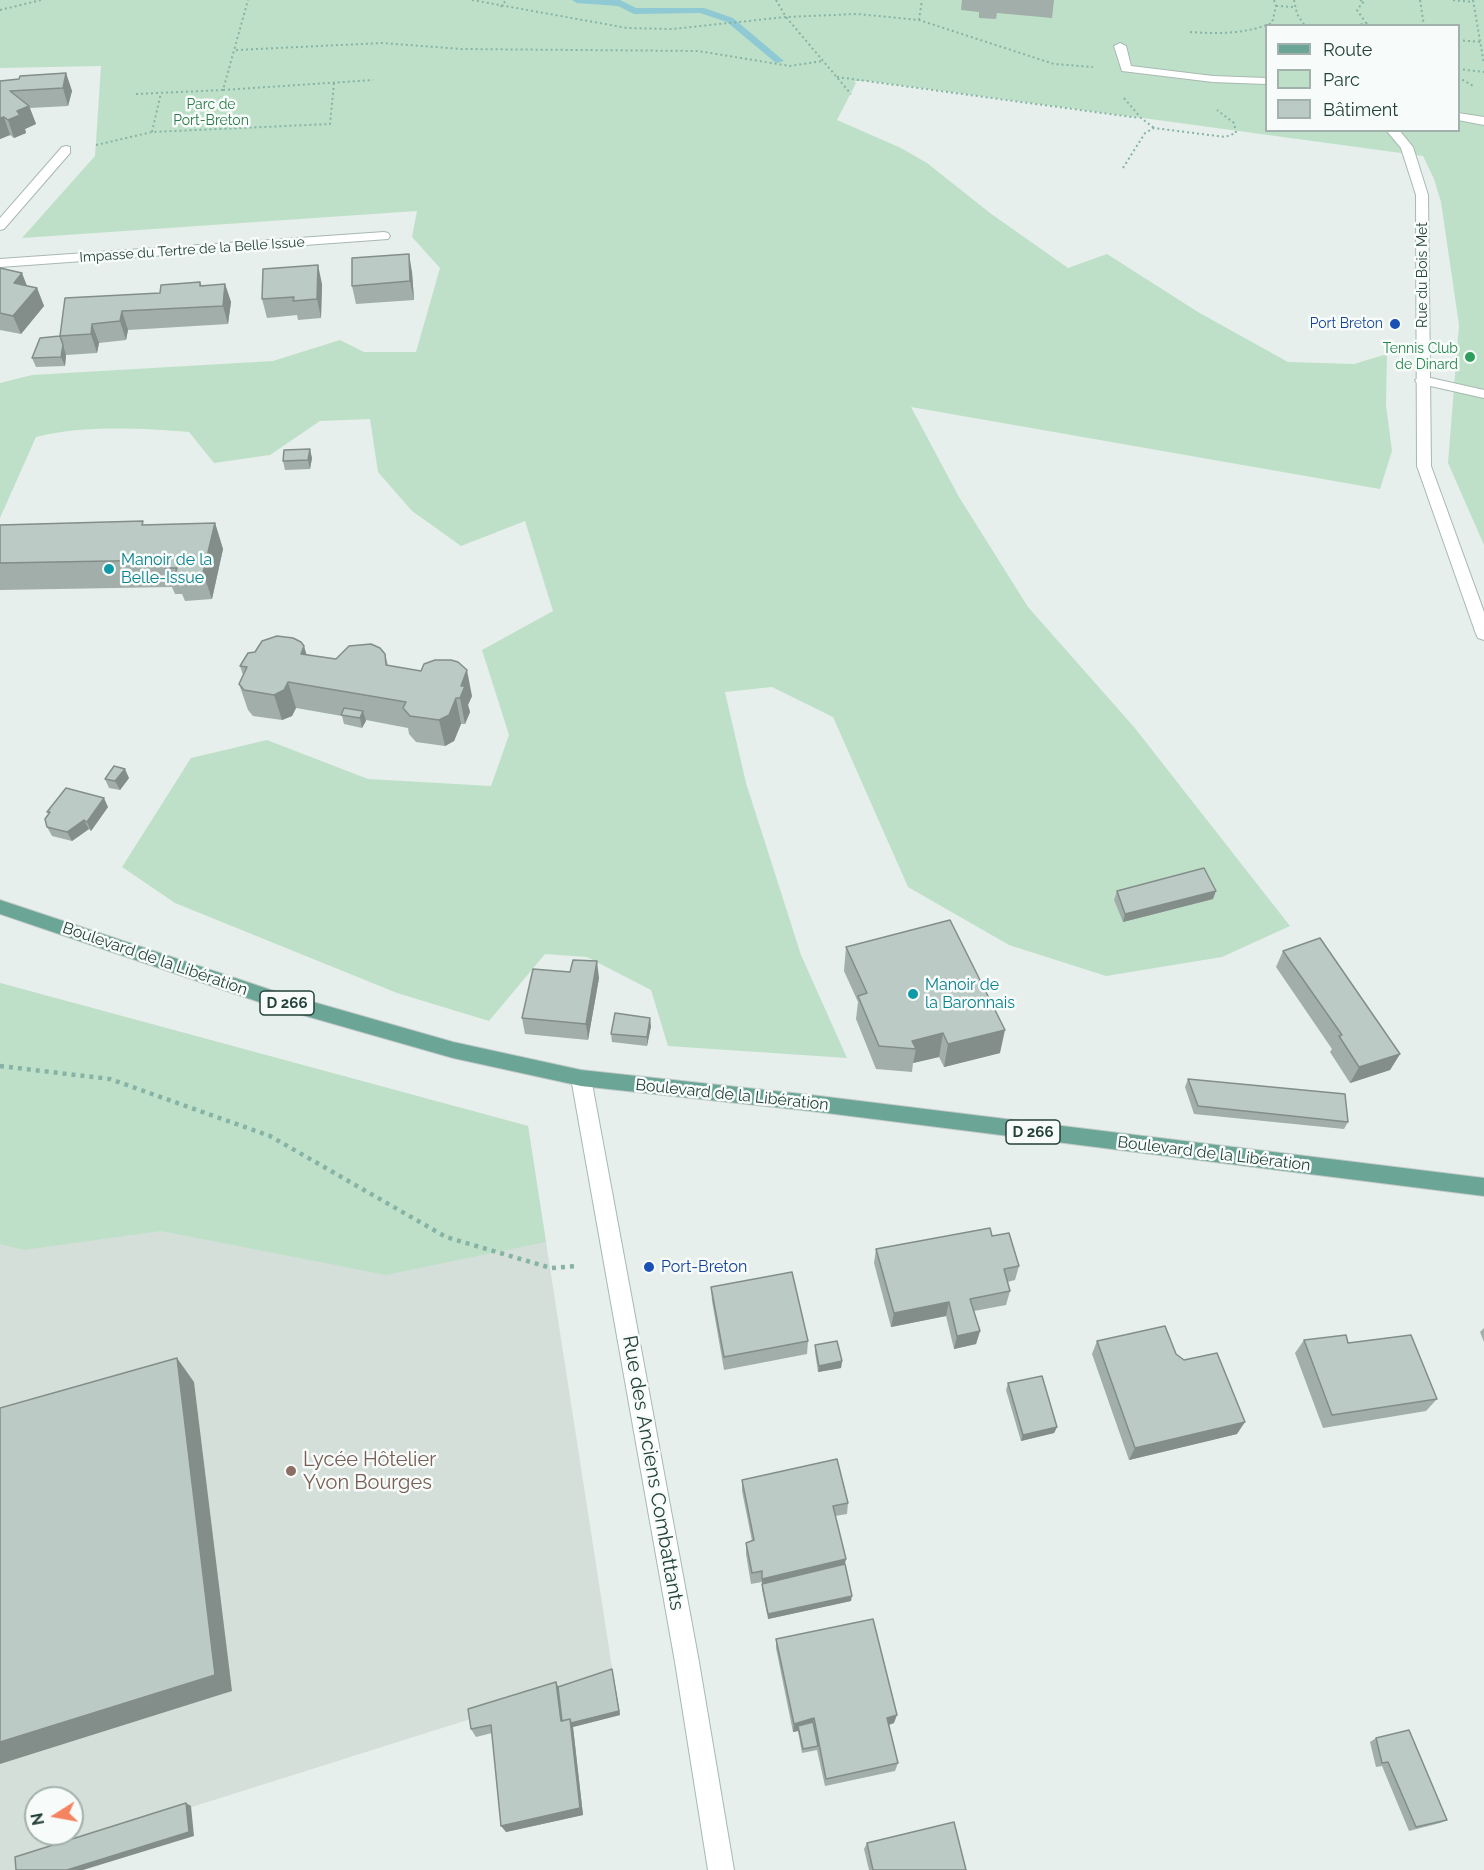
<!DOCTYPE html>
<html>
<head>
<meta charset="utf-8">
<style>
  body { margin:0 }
  #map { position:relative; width:1484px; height:1870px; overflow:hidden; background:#e6efeb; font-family:Raleway,sans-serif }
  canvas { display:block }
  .legend { position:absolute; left:1265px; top:24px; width:195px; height:108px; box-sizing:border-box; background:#f7fbf9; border:2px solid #a3b1ad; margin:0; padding:8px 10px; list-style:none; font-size:18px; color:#24423a }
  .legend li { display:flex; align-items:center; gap:12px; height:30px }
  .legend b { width:30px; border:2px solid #a3b1ad }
  .north { position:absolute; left:24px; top:1786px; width:60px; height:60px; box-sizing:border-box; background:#f7fbf9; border:2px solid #a3b1ad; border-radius:50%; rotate:259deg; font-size:16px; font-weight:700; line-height:24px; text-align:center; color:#24423a }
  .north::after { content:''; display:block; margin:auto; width:21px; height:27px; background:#f4845f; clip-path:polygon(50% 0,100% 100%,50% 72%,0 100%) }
</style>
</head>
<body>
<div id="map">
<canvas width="1484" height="1870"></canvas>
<ul class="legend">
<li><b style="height:8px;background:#6aa596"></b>Route</li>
<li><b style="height:16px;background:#bfe0c8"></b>Parc</li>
<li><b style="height:16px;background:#bbcac4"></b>Bâtiment</li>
</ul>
<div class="north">N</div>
</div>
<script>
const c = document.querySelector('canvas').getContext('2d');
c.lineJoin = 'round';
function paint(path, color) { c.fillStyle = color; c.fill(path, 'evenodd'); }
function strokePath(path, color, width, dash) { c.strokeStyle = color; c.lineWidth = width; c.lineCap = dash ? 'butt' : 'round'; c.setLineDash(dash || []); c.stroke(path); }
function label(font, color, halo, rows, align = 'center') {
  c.font = font + ' Raleway,sans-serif'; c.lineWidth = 5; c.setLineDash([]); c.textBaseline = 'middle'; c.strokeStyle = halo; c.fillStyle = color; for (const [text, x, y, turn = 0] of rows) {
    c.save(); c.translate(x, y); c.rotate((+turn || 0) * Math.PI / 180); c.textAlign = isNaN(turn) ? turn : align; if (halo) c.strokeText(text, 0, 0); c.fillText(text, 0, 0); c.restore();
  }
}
const built = new Path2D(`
  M0 983 528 1126 613 1674 157 1818 23 1870H0ZM36 1798H72V1834H36Z`);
const green = new Path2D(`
  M0 0H1484V545L1448 463 1459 325 1441 202 1434 179 1423 156 870 81H854L856 83 837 120 901 148 927 163 990 213 1068 268 1107 254 1198 312 1288 362 1354 364 1387 354 1386 405 1392 451 1380 489 911 407 959 497 1028 607 1134 727 1290 926 1222 957 1106 976 1009 945 908 887 833 717 772 687 725 692 746 783 801 955 847 1058 668 1046 651 990 587 957 545 954 489 1021 397 993 175 903 122 867 191 758 267 740 368 779 491 786 509 735 482 650 553 611 525 521 461 546 412 511 378 472 370 419 320 421 270 455 214 463 189 432C141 428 82 425 36 437L0 518V383L32 375 273 361 340 340 364 352H416L440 268 412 237 417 211 22 238 95 156 101 66 0 68ZM1266 26H1458V130H1266Z
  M0 983 528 1126 546 1242 386 1275 161 1231 24 1250 0 1244Z`);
const stream = new Path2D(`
  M572 0H620L636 8H704L733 18 784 61 776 63 727 22 700 13 634 14 618 6 577 3Z`);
const pathFar2 = new Path2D(`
  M472 0 627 28 672 29 786 17 857 14 919 20 1054 64 1093 67
  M776 0 786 17 851 94
  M1294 0 1297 14 1305 26
  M1360 0 1364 1 1357 10 1366 23
  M1420 0 1424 26
  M1453 0 1473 2
  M1473 0 1484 64
  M1276 6 1295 7
  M501 7 506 0
  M0 10 41 0
  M919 20 922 0
  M1356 26 1366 23 1371 26
  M1190 32C1219 34 1245 34 1272 23L1276 6 1274 0
  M1458 40 1480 42
  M236 50 382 43 461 49 698 51 790 66 823 61
  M1458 69 1484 72
  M837 77 1139 118
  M1458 77 1473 86
  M223 90 373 80
  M136 94 223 90 248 0
  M1124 98 1141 118 1154 128
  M152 132 161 93
  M96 145 152 132 330 124 334 83
  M1123 168 1145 133 1154 128 1225 137 1236 133 1234 123 1217 110`);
const pathFar1 = new Path2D(`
  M0 1066 6 1067`);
const path = new Path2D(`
  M0 1066 110 1079 270 1136 446 1237 551 1268 578 1266`);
const service = new Path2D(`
  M1120 43 1126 46 1131 66 1213 76 1266 78V84L1213 82 1122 71 1114 46Z
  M1458 113 1484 117V125L1458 120Z
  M1422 376 1484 390V398L1417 383 1415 380Z`);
const minor = new Path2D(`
  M1386 130H1399L1413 147 1428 195 1431 466 1484 612V640L1478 638 1476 634 1417 466 1416 195 1401 148Z
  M66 146 70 147V153L4 229 0 230V218L62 147Z
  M384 232 388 233 390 236 388 239 0 267V259Z`);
const secondary = new Path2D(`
  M581 1070 588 1072 591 1078 699 1662 734 1870H708L675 1662 571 1078 574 1072Z`);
const primary = new Path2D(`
  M0 900 271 990 453 1042 581 1070 811 1095 1484 1178V1196L811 1111 581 1086 453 1058 271 1006 0 914Z`);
const wall = new Path2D(`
  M962 0H1054L1052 18 997 13 996 19 979 18V12L961 10Z
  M66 73 72 91 68 106 30 108 36 124 25 129 26 133 14 138 10 135 0 139V81Z
  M0 268 27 286 37 288 44 306 21 334 0 330Z
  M412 272 414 300 356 304 352 286Z
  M200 282 202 286 225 284 231 302 228 324 128 330 126 340 99 343 97 353 66 355 65 366 36 367 32 358 60 336 160 293Z
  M322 284 321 318 298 320 297 315 267 318 262 299Z
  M312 458 310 469 285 470 283 461Z
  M215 523 223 549 212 599 185 601 182 594H175L172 587 0 590V526L144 525Z
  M385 654 388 665 472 696 468 705 470 712 465 724H461L454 741 445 746 416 742 409 734 408 728 366 720 362 728 344 724 342 716 296 708 292 716 282 720 253 716 248 710 239 684 243 675 240 666 307 655 336 659Z
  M129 778 120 790 109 788 105 779Z
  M108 807 91 831 89 829 72 841 52 836 47 827 49 814 47 812Z
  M1117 891 1213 899 1123 922 1114 900Z
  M846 947 1000 1053 944 1067 939 1057 913 1063 912 1072 876 1069 856 1019 858 1002 844 971Z
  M1283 951 1400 1054 1390 1070 1350 1083 1330 1052 1332 1049 1276 967Z
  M570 972 599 978 588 1040 525 1034 522 1018Z
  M651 1026 647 1046 612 1042 611 1034Z
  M1188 1079 1348 1122 1344 1129 1194 1114 1185 1087Z
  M992 1236 1019 1266 1015 1280 1007 1282 1010 1291 1006 1305 974 1311 980 1331 976 1344 954 1349 946 1316 891 1327 874 1263 876 1249Z
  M711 1287 808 1341 807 1354 724 1370 712 1301Z
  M1484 1328V1342L1480 1332Z
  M1304 1340 1437 1399 1426 1411 1323 1428 1295 1353Z
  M1097 1341 1176 1354 1237 1434 1129 1460 1092 1354Z
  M815 1345 842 1361 841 1368 818 1372 815 1352Z
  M1008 1383 1057 1427 1054 1433 1021 1441 1006 1390Z
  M742 1480 848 1503 847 1514 835 1516 851 1601 768 1619 762 1589V1582L751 1584 746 1554V1543L752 1541 742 1491Z
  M776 1639 894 1723 889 1725 898 1763 895 1771 825 1786 817 1750 802 1753 798 1731 793 1732 776 1648Z
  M613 1674 620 1715 573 1727 583 1815 506 1832 492 1733 476 1737 471 1729 556 1682 558 1687Z
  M1376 1738 1447 1820 1440 1823 1409 1831 1382 1766 1376 1767 1370 1742Z
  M867 1843 966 1870H869L864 1849Z`);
const shadedWall = new Path2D(`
  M66 73 72 91 68 106 63 88Z
  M29 106 36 124 25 129 26 133 14 138 8 120 17 111Z
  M4 117 10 135 0 139V118Z
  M409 254 412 272 414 300 410 281Z
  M318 265 322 284 321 318 317 299Z
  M22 273 29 291 14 283Z
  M225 284 231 302 228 324 223 306Z
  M37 288 44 306 21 334 13 316Z
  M122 311 128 330 126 340 120 321Z
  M92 324 99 343 97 353 91 334Z
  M63 345 66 355 65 366 61 357Z
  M310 449 312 458 310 469 308 460Z
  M215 523 223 549 212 599 203 573Z
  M304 646 312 672 301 654Z
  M467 670 472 696 468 705 470 712 465 724 460 698 461 686Z
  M288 682 296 708 292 716 282 720 274 695Z
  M456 698 461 724 454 741 445 746 439 720Z
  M363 711 366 721 362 728 360 718Z
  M125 769 129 778 120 790 115 781Z
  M104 798 108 807 91 831 87 822Z
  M84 820 89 829 72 841 67 832Z
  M1216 891 1213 899 1123 922 1125 914Z
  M597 961 599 978 588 1040 586 1024Z
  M650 1018 651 1026 647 1046V1037Z
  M1005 1030 1000 1053 944 1067 948 1044Z
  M943 1033 939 1057 913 1063 916 1049 912 1041Z
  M1400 1054 1390 1070 1350 1083 1359 1067Z
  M949 1302 946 1316 891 1327 894 1313Z
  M980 1331 976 1344 954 1349 957 1336Z
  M177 1358 194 1382 232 1691 0 1764V1742Z
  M842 1361 841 1368 818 1372 819 1366Z
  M1245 1422 1237 1434 1129 1460 1135 1448Z
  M1057 1427 1054 1433 1021 1441 1023 1435Z
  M846 1559 844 1569 762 1584V1579Z
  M852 1596 851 1601 768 1619V1614Z
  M613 1674 620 1715 573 1727 583 1815 506 1832 501 1826 556 1682 560 1691Z
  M897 1715 894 1723 885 1726 887 1718Z
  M814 1718 813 1726H798V1731L793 1732 794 1724Z
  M186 1803 191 1806 194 1836 83 1870H67Z`);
const building = new Path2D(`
  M66 73 63 88 10 91 29 106 17 111 20 115 8 120 4 117 0 118V81L19 79 20 76Z
  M409 254 410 281 352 286V258Z
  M318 265 317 299 293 301 294 297 262 299 263 269Z
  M0 268 22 273 14 283 37 288 13 316 0 313Z
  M200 282V286L225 284 223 306 122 311 120 321 92 324 91 334 60 336 65 298 160 293 161 285Z
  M60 336 63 345 61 357 32 358 40 338Z
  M310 449 308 460 283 461 284 450Z
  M143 521 142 525 215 523 203 573 175 574 177 568H165L166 560 0 563V525Z
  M277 636 293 638 301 642 304 646 301 654 336 659 349 646 371 644 380 648 385 654 386 665 421 671 424 664 435 660H451L458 662 467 670 461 686H465L460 698H456L449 715 439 720 410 716 403 708 406 702 288 682 284 690 274 695 244 690 239 684 247 667 240 666 248 653 255 652 262 641Z
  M344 708 363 711 360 718 341 715Z
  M114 766 125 769 115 781 105 779Z
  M66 788 104 798 87 822 84 820 67 832 47 827 45 819 50 812H47Z
  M1204 868 1216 891 1125 914 1117 891Z
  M950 920 1005 1030 948 1044 943 1033 912 1041 916 1049 879 1046 858 996 867 993 846 947Z
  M1320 938 1400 1054 1359 1067 1339 1036 1342 1035 1283 951Z
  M573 960 597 961 586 1024 522 1018 533 969 570 972Z
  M615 1013 650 1018 647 1037 611 1034Z
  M1188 1079 1345 1094 1348 1122 1198 1106Z
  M990 1228 992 1236 1009 1233 1019 1266 1004 1269 1010 1291 970 1299 980 1331 957 1336 949 1302 894 1313 876 1249Z
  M792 1272 808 1341 724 1357 711 1287Z
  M1165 1326 1176 1354 1184 1360 1217 1353 1245 1422 1135 1448 1097 1341Z
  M1346 1335 1348 1343 1411 1335 1437 1399 1332 1415 1304 1340Z
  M837 1341 842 1361 819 1366 815 1345Z
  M177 1358 215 1675 0 1742V1408Z
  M1042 1376 1057 1427 1023 1435 1008 1383Z
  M837 1459 848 1503 833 1506 846 1559 762 1579V1571L752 1573 746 1543 754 1540 742 1480Z
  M845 1564 852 1596 768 1614 762 1584Z
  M873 1619 897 1715 887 1718 898 1763 826 1779 814 1718 794 1724 776 1639Z
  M612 1669 619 1711 571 1723 570 1719 562 1721 558 1687Z
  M556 1682 561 1721 570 1719 580 1808 501 1826 491 1725 471 1729 468 1709Z
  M813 1722 818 1746 803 1749 798 1726Z
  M1409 1730 1447 1820 1416 1827 1388 1762 1382 1763 1376 1738Z
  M186 1803 189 1832 67 1870H16L15 1857Z
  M954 1822 966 1870H873L867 1843Z`);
const markers = [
  [1395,324,6,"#1a4fb4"],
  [1470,357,6,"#2e9e5b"],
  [109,569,6,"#0f9aa8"],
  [913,994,6,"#0f9aa8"],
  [649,1267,6,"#1a4fb4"],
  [291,1471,6,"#8d6e63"]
];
const farParknames = [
  ["Parc de",211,105],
  ["Port-Breton",211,121]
];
const farStreetnames = [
  ["Impasse du Tertre de la Belle Issue",192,250,-4],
  ["Rue du Bois Met",1423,275,-90]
];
const farTransitnames = [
  ["Port Breton",1383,324]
];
const farLeisurenames = [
  ["Tennis Club",1458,349],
  ["de Dinard",1458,365]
];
const shields = [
  [287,1003,54],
  [1033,1132,54]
];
const shieldNames = [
  ["D 266",287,1003],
  ["D 266",1033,1132]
];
const cultureNames = [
  ["Manoir de la",121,560],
  ["Belle-Issue",121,578],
  ["Manoir de",925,985],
  ["la Baronnais",925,1003]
];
const streetNames = [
  ["Boulevard de la Libération",155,959,19],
  ["Boulevard de la Libération",732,1095,6],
  ["Boulevard de la Libération",1214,1154,7]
];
const transitNames = [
  ["Port-Breton",661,1267]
];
const nearEducationnames = [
  ["Lycée Hôtelier",303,1460],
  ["Yvon Bourges",303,1483]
];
const nearStreetnames = [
  ["Rue des Anciens Combattants",653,1473,80]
];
paint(built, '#d4dfda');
paint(green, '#bfe0c8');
paint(stream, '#8ec9d4');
strokePath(service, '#a8b8b2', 2);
strokePath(minor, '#a8b8b2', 2);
strokePath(secondary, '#a4bbb3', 2);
strokePath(primary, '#c2cac8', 2);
strokePath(pathFar2, '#86b3a5', 2, [2, 3]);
strokePath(pathFar1, '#86b3a5', 4, [3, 4.5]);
strokePath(path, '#86b3a5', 4.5, [4, 5]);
paint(service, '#fff');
paint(minor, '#fff');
paint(secondary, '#fff');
paint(primary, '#6aa596');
paint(wall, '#a1aea9');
paint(shadedWall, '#838d89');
paint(building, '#bbcac4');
strokePath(building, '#838d89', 1.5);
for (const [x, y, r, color] of markers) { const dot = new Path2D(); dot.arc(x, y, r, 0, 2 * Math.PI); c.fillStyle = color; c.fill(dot); strokePath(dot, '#f7fbf9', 2); }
label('14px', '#2d7a4b', '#f7fbf9', farParknames);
label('14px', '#24423a', '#f7fbf9', farStreetnames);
label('14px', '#164399', '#f7fbf9', farTransitnames, 'right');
label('14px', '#27864d', '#f7fbf9', farLeisurenames, 'right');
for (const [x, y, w] of shields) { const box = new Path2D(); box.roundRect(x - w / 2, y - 12, w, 24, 4.5); c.fillStyle = '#f7fbf9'; c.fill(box); strokePath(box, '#24423a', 1.5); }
label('bold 15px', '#24423a', null, shieldNames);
label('16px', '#0d838f', '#f7fbf9', cultureNames, 'left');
label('16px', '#24423a', '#f7fbf9', streetNames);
label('16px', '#164399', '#f7fbf9', transitNames, 'left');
label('20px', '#785e54', '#f7fbf9', nearEducationnames, 'left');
label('20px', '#24423a', '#f7fbf9', nearStreetnames);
</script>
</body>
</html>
